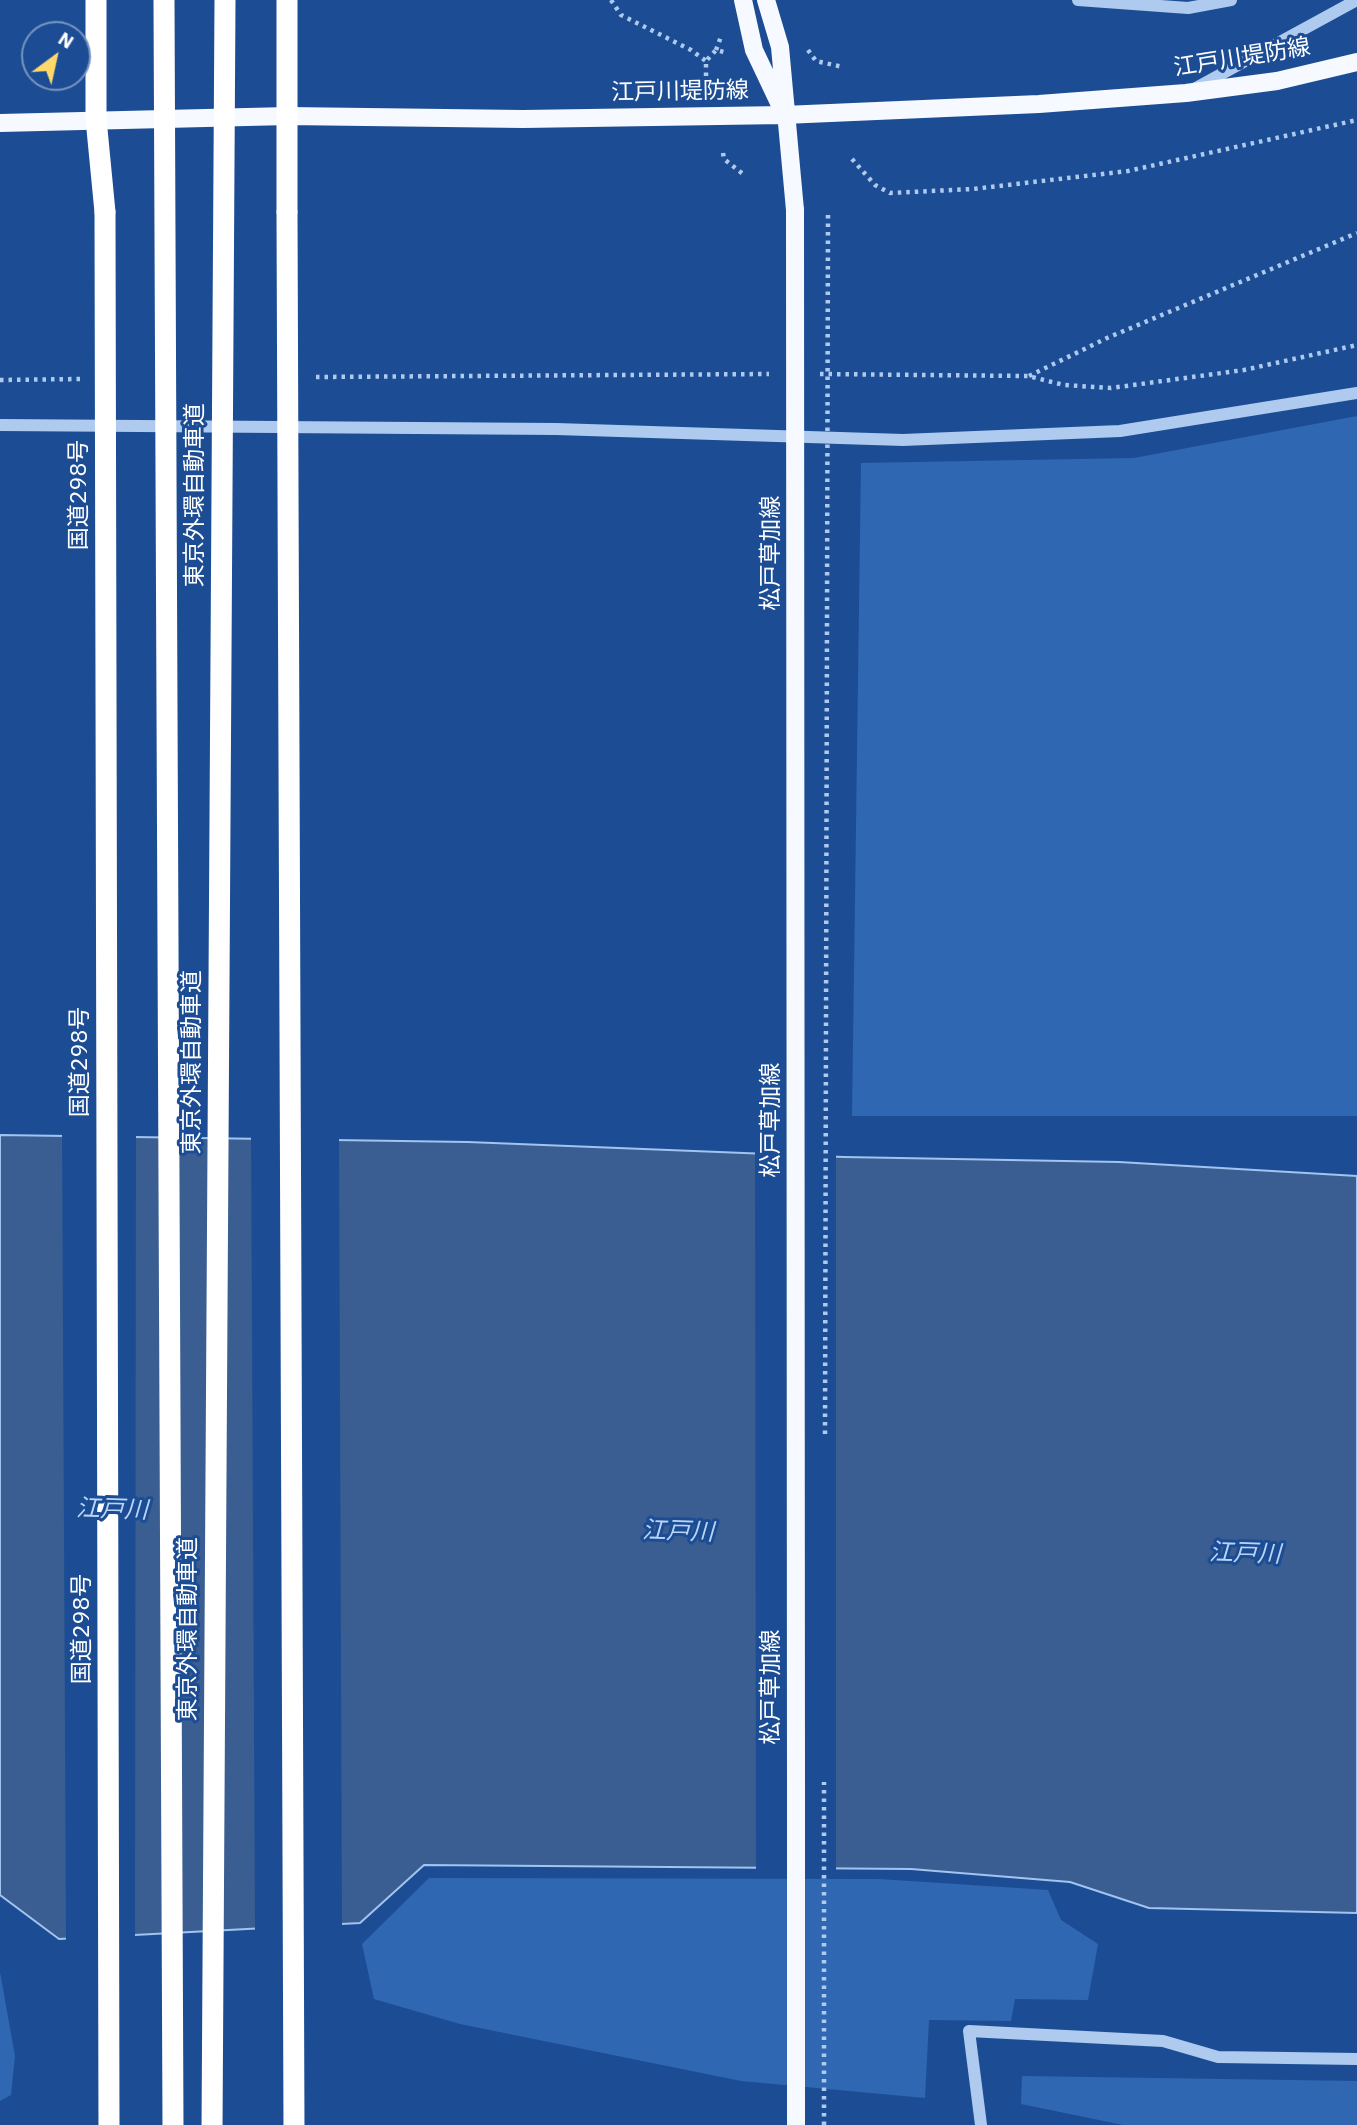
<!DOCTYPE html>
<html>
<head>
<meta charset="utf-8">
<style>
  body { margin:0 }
  #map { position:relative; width:1357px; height:2125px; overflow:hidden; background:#1c4d94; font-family:"IBM Plex Sans",sans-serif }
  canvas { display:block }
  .north { position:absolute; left:21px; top:21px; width:70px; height:70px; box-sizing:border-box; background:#1c4d94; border:2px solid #7794bf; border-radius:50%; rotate:33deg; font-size:19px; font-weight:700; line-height:28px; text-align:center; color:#fff }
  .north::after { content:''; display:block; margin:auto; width:24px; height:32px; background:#ffd86c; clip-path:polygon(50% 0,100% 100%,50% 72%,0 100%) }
</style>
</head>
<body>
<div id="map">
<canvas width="1357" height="2125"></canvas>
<div class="north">N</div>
</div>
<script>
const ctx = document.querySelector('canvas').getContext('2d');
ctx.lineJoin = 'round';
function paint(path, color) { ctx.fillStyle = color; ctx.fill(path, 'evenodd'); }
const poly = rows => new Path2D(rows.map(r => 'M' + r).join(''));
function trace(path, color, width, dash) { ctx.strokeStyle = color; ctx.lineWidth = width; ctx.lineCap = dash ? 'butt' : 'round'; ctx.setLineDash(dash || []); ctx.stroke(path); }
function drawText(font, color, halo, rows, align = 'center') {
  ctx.font = font + ' "IBM Plex Sans","Noto Sans JP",sans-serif'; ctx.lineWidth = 6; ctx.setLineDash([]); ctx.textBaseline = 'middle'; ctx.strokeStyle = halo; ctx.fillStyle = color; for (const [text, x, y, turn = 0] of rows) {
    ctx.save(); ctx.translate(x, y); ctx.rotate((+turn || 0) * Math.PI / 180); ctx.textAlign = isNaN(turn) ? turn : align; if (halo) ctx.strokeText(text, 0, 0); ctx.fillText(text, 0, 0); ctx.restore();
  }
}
const green = poly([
  [1357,416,1357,1116,852,1116,861,463,1134,458],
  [429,1878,879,1879,1048,1890,1061,1920,1098,1944,1088,2000,1015,1999,1011,2021,929,2020,925,2098,741,2081,460,2024,374,1999,362,1944],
  [0,1972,15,2056,11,2095,0,2101],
  [1022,2076,1357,2081,1357,2125,1123,2125,1021,2104]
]);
const water = poly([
  [0,1135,468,1142,844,1157,1119,1162,1357,1176,1357,1913,1149,1908,1070,1882,911,1869,424,1865,360,1923,59,1939,0,1895,0,1135]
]);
const pier = poly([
  [62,1132,136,1132,135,1938,66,1942],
  [251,1134,339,1136,342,1928,255,1932],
  [755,1150,836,1153,836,1871,756,1870]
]);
const path = poly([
  [611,0,621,15,691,50,706,61],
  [716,50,722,34],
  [808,50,816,61,843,67],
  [706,76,706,61,716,50,728,53],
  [723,153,724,159,743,174],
  [852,159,875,185,890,193,973,189,1128,171,1357,120],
  [820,374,1028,376,1064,385,1111,388,1244,370,1357,345],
  [1029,376,1107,338,1357,233],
  [316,377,769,374],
  [0,380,80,379]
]);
const minor = poly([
  [1078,0,1188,8,1231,0],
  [1194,89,1357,0],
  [0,425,556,429,903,440,1120,431,1357,393],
  [981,2125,969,2031,1163,2041,1218,2057,1357,2059]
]);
const major = poly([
  [743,0,754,50,780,105],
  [766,0,780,47,795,210],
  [0,123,288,116,523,119,784,115,1039,104,1186,93,1277,81,1357,62],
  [796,1781,796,2125]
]);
const highway = poly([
  [96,0,96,119,105,212],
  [287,0,287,212]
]);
const pathBridge = poly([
  [825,1434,828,210],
  [824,2125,824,1782]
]);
const majorBridge = poly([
  [795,210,796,1781]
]);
const highwayBridge = poly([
  [164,0,173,2125],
  [105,212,109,2125],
  [287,212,294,2125],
  [212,2125,225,0]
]);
const streetNames = [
  ["江戸川堤防線",1242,58,-9],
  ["江戸川堤防線",680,92,-1],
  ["国道298号",79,495,-90],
  ["東京外環自動車道",195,495,-90],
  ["松戸草加線",771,553,-90],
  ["国道298号",80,1062,-90],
  ["東京外環自動車道",192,1062,-90],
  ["松戸草加線",771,1120,-90],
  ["国道298号",82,1629,-90],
  ["東京外環自動車道",188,1629,-90],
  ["松戸草加線",771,1687,-90]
];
const waterNames = [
  ["江戸川",112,1510,2],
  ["江戸川",678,1532,2],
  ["江戸川",1245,1554,2]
];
paint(green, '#3067b2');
paint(water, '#3b5e92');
trace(water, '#a1c4f1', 2);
paint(pier, '#1c4d94');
trace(path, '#aecaef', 4.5, [3.5, 5]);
trace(minor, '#aecaef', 12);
trace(major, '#f6f9ff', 18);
trace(highway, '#fff', 21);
trace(pathBridge, '#aecaef', 4.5, [3.5, 5]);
trace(majorBridge, '#f6f9ff', 18);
trace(highwayBridge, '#fff', 21);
drawText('23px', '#fff', '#1c4d94', streetNames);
drawText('italic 24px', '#bad4f6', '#1c4d94', waterNames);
</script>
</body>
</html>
